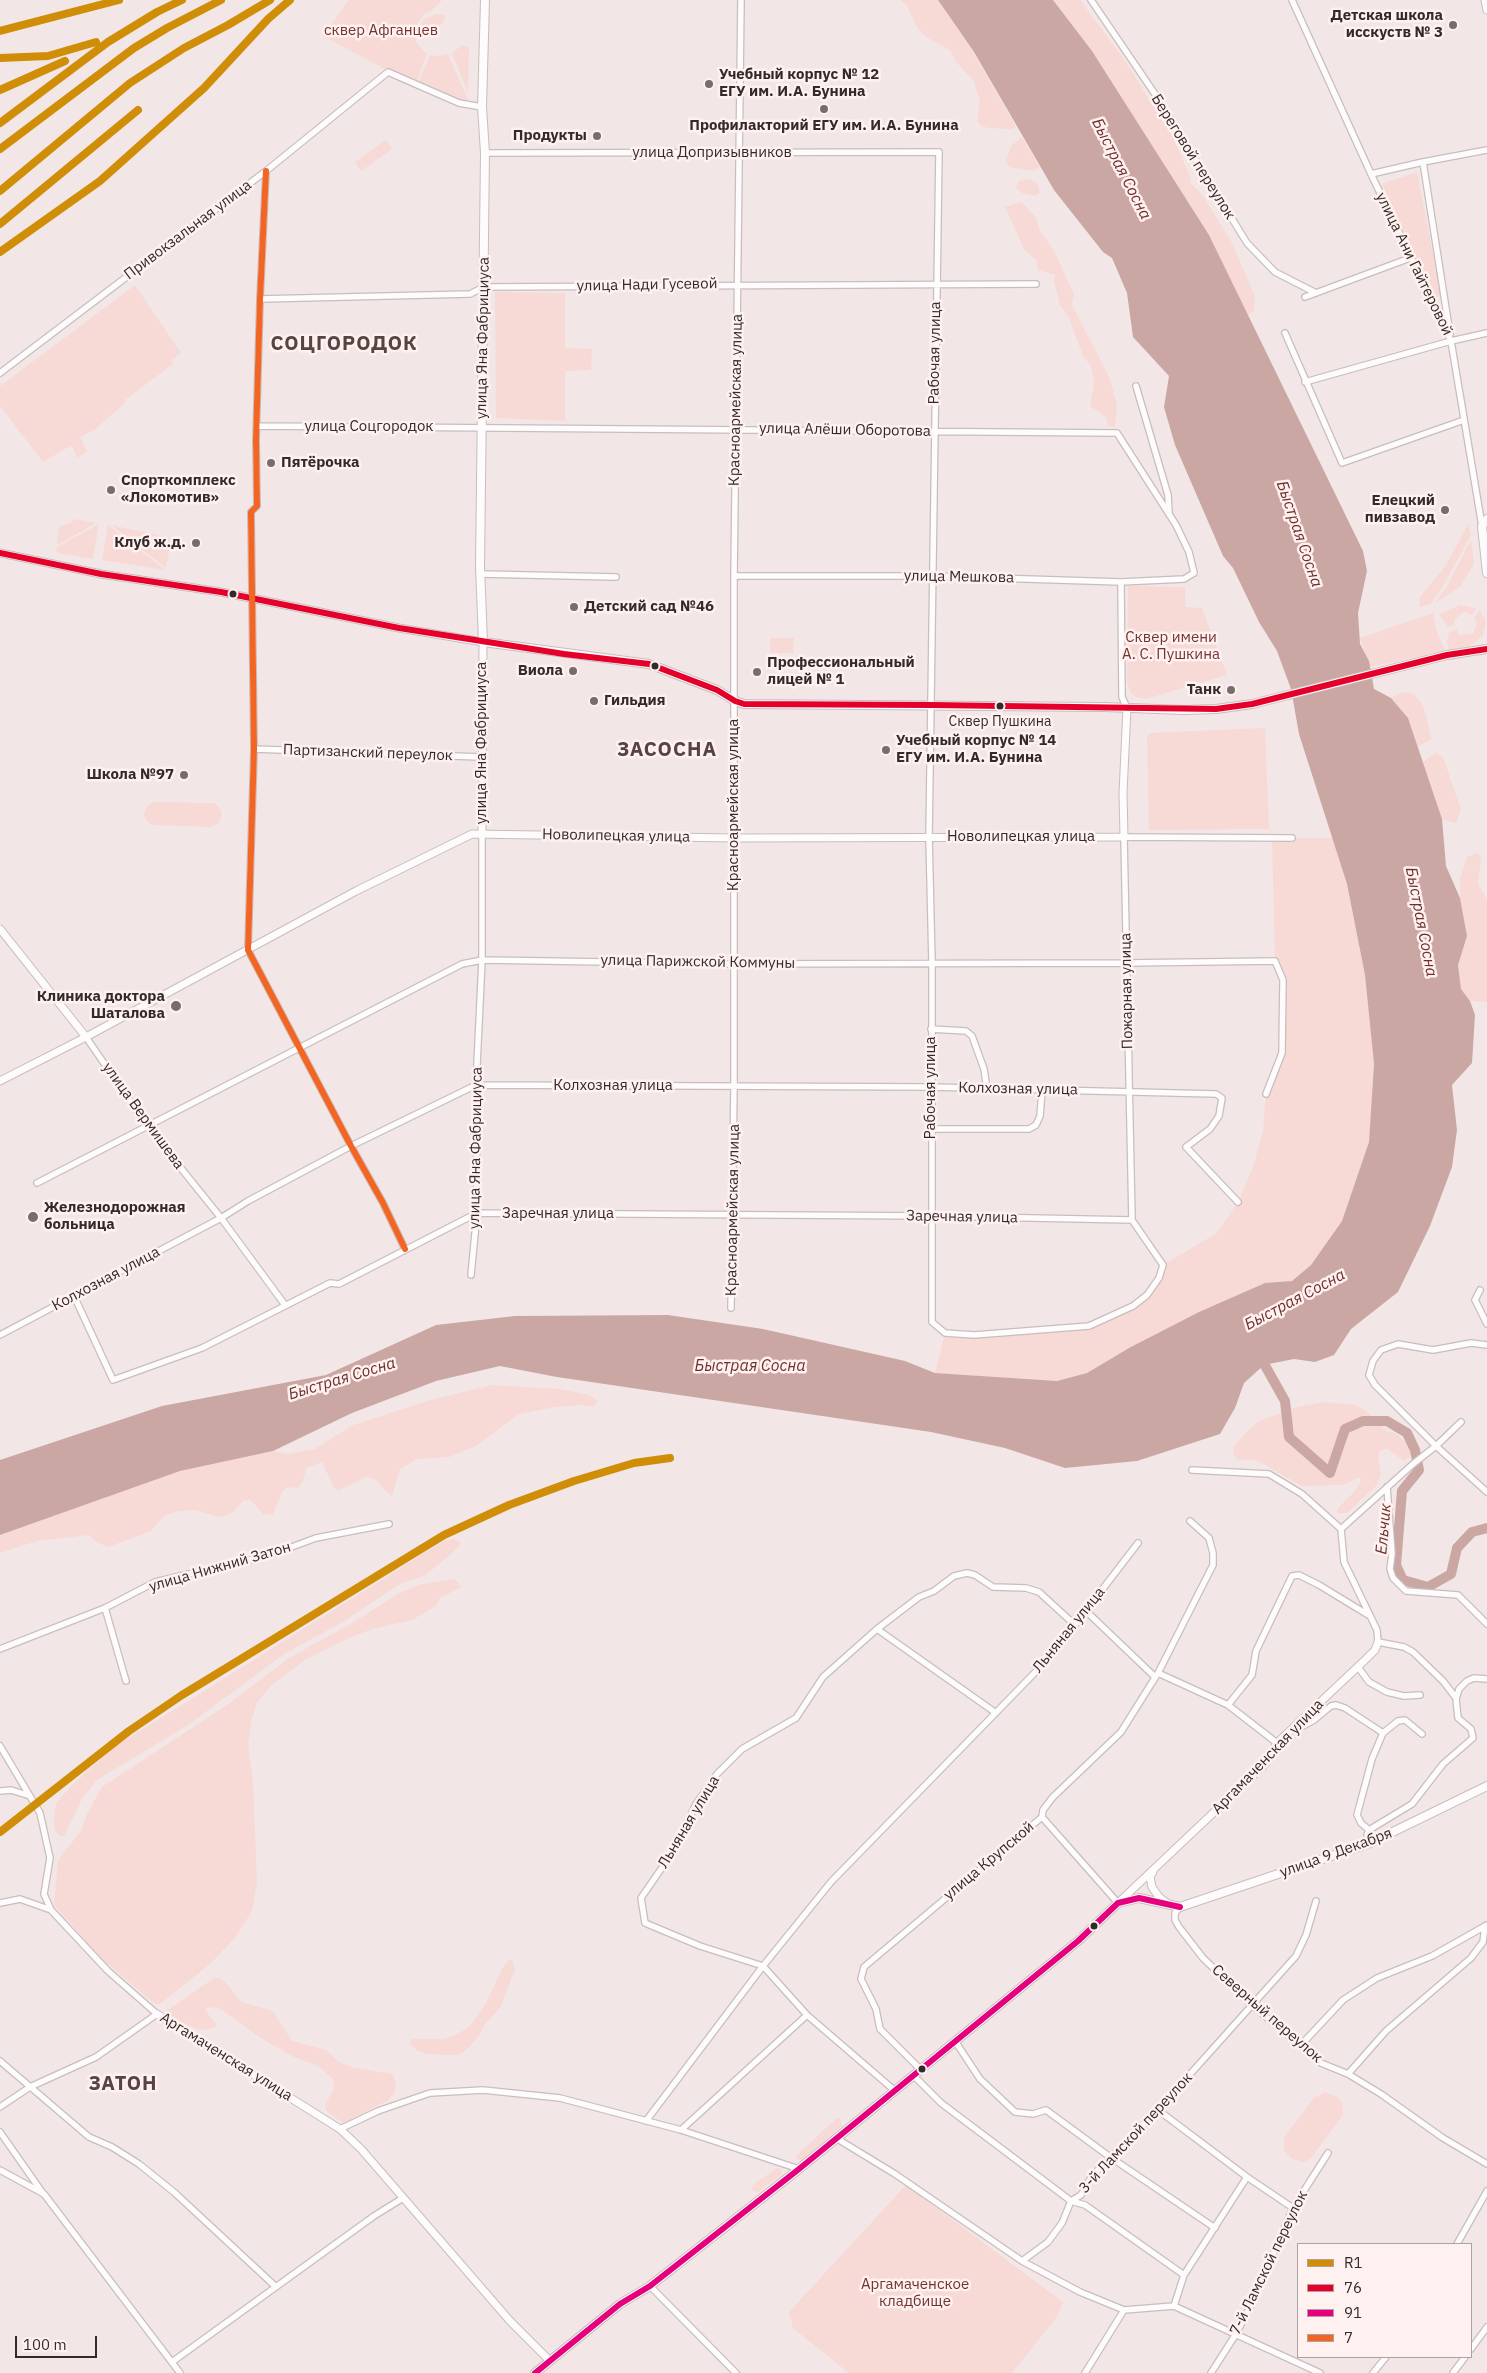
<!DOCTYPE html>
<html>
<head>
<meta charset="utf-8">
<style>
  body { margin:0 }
  #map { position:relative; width:1487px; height:2373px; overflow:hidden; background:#f2e7e6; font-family:"IBM Plex Sans",sans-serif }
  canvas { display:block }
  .legend { position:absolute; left:1297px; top:2243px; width:175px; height:115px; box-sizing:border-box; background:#fff1f0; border:1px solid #ada2a1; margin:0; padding:6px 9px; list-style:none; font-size:15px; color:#332b2a }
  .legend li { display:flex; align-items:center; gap:10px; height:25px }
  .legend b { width:25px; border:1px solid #ada2a1 }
  .scale { position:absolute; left:15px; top:2336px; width:82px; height:22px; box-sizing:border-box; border:2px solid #332b2a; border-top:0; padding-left:6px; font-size:15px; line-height:18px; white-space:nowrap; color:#332b2a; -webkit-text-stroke:4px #fff1f0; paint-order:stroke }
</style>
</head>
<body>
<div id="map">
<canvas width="1487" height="2373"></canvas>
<ul class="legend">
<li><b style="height:6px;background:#d08d08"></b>R1</li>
<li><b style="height:6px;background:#e4002b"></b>76</li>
<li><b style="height:6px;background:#e5007d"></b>91</li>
<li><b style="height:6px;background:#f26522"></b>7</li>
</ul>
<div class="scale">100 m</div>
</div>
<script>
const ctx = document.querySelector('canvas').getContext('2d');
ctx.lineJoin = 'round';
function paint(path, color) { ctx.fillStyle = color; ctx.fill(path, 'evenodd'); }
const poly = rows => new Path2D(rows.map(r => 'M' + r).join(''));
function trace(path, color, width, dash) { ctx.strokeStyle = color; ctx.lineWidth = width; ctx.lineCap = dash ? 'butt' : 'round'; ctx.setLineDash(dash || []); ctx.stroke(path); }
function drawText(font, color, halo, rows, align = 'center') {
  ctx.font = font + ' "IBM Plex Sans",sans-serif'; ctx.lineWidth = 5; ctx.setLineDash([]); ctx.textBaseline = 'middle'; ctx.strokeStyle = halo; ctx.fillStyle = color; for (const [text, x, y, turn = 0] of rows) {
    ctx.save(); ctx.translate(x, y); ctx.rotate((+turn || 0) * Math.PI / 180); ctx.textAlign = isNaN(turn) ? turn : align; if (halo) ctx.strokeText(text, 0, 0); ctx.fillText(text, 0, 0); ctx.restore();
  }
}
const green = poly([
  [349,0,442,0,431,11,423,15,415,28,416,42,427,54,417,80,383,68,323,36],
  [900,0,938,0,973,52,1016,127,1011,129,989,128,981,126,977,121,980,101,973,80,957,63,950,50,928,38,918,29,907,6],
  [1053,0,1080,0,1126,62,1173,138,1190,176,1191,184,1202,194,1232,243,1255,296,1254,311,1248,315,1209,235,1092,51],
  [437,14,446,16,441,25,432,24,431,31,418,30,424,19],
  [462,45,469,48,468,94,452,53],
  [448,54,468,100,463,101,419,81,430,55,436,56],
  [1022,137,1040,168,1033,171,1009,167,1006,160,1011,146],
  [386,140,392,149,361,171,355,162],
  [1417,172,1441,296,1434,298,1382,184],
  [1030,179,1038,184,1040,193,1035,196,1022,193,1016,187,1019,181],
  [1022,202,1037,219,1039,229,1054,251,1074,294,1072,305,1110,379,1117,405,1115,427,1108,426,1106,417,1090,406,1094,383,1091,366,1083,356,1069,318,1060,305,1054,280,1055,275,1038,270,1037,260,1025,251,1005,207],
  [135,285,181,353,171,360,173,364,125,400,127,401,113,414,94,430,80,437,87,451,77,458,72,445,43,462,0,406,0,386],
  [495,292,565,293,565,348,592,349,591,370,565,371,565,421,496,418],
  [73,519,96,523,57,545,59,526,71,523],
  [99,524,93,559,58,553,56,551,57,547],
  [108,525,165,570,102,560],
  [111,525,170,538,171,541,166,568],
  [1468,525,1471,535,1443,586,1431,604,1419,607,1420,597,1444,568],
  [1471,540,1474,564,1461,586,1435,603,1446,588],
  [1128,586,1185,587,1185,607,1202,608,1227,675,1145,699,1136,697,1131,693,1127,682],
  [1460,605,1477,608,1471,615,1465,611,1454,620,1455,625,1448,627,1439,614],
  [1480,610,1486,621,1483,635,1472,645,1449,650,1447,642,1449,632,1457,630,1459,635,1473,634,1477,622,1474,618],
  [1433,613,1437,632,1445,651,1370,667,1360,638],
  [770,638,794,638,793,653,770,653],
  [1402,692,1414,694,1422,704,1426,715,1431,739,1418,747,1408,718,1391,698],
  [1265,728,1269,829,1149,830,1147,737,1150,733],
  [1435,753,1443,757,1461,810,1456,823,1442,819,1423,762],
  [154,802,214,803,220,808,222,816,219,823,211,827,153,825,147,822,144,814,147,806],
  [1272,838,1333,838,1347,884,1365,975,1374,1064,1369,1142,1342,1221,1311,1265,1292,1281,1265,1283,1199,1312,1130,1348,1087,1373,1057,1381,935,1373,945,1333,1089,1326,1133,1306,1147,1295,1163,1265,1217,1233,1238,1202,1253,1167,1263,1131,1266,1094,1282,1053,1283,980,1275,961],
  [1478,853,1481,858,1478,884,1487,900,1487,1002,1470,1001,1461,989,1458,965,1467,936,1460,898,1460,879,1467,857],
  [492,1385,559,1389,590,1395,598,1401,593,1407,581,1405,555,1407,519,1414,476,1446,449,1457,417,1459,400,1469,392,1496,384,1490,377,1480,366,1477,338,1491,333,1486,322,1462,306,1468,304,1479,298,1488,287,1487,282,1492,273,1514,264,1515,250,1499,243,1501,231,1514,219,1517,195,1510,179,1511,165,1515,151,1531,108,1547,98,1543,89,1535,37,1541,0,1553,0,1535,180,1471,273,1451,288,1454,315,1449,353,1425,431,1400],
  [1325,1402,1356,1405,1369,1413,1386,1431,1395,1433,1408,1444,1411,1456,1404,1461,1388,1449,1384,1449,1378,1453,1381,1475,1376,1486,1347,1513,1337,1513,1337,1509,1354,1492,1361,1481,1359,1477,1344,1485,1302,1486,1256,1460,1237,1460,1233,1452,1234,1446,1247,1431,1259,1421,1297,1407],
  [454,1539,460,1542,459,1547,432,1570,423,1576,402,1583,341,1623,284,1654,188,1725,97,1780,83,1797,64,1836,60,1836,55,1831,54,1820,56,1804,72,1785,116,1746,444,1541],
  [455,1579,462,1587,441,1597,436,1606,412,1620,372,1629,349,1638,306,1659,273,1684,257,1702,251,1723,248,1744,253,1781,257,1883,252,1911,234,1939,210,1964,160,2004,155,2004,103,1960,54,1905,58,1860,81,1831,87,1814,102,1787,230,1703,289,1658,349,1625,398,1594,418,1585],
  [509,1959,513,1961,515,1969,500,2008,485,2024,479,2036,469,2047,461,2054,451,2055,427,2054,416,2050,410,2043,411,2039,444,2039,458,2034,470,2026,486,2003,502,1969],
  [214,1978,220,1978,228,1985,241,2002,273,2011,292,2041,326,2050,339,2062,351,2067,393,2074,396,2083,394,2093,387,2101,343,2123,327,2112,325,2104,334,2089,333,2079,318,2066,292,2056,261,2038,219,2008,206,2007,206,2011,217,2025,213,2028,200,2030,167,2016,165,2012],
  [1325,2092,1338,2097,1342,2103,1343,2115,1311,2158,1304,2162,1292,2159,1284,2150,1284,2137,1314,2098],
  [837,2118,840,2118,842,2126,801,2161,796,2159,797,2155],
  [777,2168,780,2169,782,2174,758,2192,753,2191,752,2189,754,2184],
  [906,2185,1063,2302,1057,2317,1012,2373,849,2373,793,2328,789,2312]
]);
const water = poly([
  [938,0,1053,0,1092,51,1209,235,1363,551,1367,571,1358,613,1360,644,1369,661,1374,689,1391,698,1408,718,1442,819,1446,866,1460,898,1467,936,1458,965,1461,989,1470,1001,1475,1015,1472,1063,1452,1085,1457,1130,1452,1167,1430,1226,1398,1292,1351,1329,1334,1355,1315,1362,1294,1359,1264,1365,1244,1383,1235,1408,1220,1434,1137,1461,1065,1468,1005,1448,931,1432,557,1377,500,1366,436,1381,352,1413,273,1451,180,1471,0,1535,0,1460,162,1406,326,1375,436,1325,515,1316,668,1315,763,1329,905,1361,935,1373,1057,1381,1087,1373,1129,1348,1199,1312,1265,1283,1292,1281,1311,1265,1342,1221,1369,1142,1374,1064,1365,975,1347,884,1299,734,1291,689,1277,651,1259,622,1233,568,1223,556,1175,445,1164,407,1169,376,1133,337,1127,293,1112,258,1103,252,1054,190,974,52]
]);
const river = poly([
  [1258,1353,1285,1401,1289,1437,1330,1473,1345,1429,1363,1421,1387,1421,1407,1433,1415,1450,1419,1470,1402,1491,1396,1565,1403,1580,1428,1587,1451,1574,1457,1548,1472,1532,1487,1528]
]);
const minor = poly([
  [1091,0,1157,97,1247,243,1275,272,1316,293],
  [1292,0,1371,174,1451,341,1482,526],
  [485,153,939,152,929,837,932,963,932,1322,945,1333,974,1335,1089,1326,1133,1306,1147,1295,1159,1278,1163,1265,1132,1220,1124,837,1292,838],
  [1423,162,1450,334],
  [266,171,260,299,256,440,257,506,251,512,254,749,248,950,351,1146,383,1203,405,1249],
  [1371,174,1423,162,1487,150],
  [1305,297,1410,258],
  [260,299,470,294,484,287,1036,284],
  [1285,333,1342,463,1464,420],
  [0,373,266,171,388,72,459,103,482,107],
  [1305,382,1451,341,1487,333],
  [1136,386,1168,495,1169,513],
  [257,426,1117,433,1176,525,1189,552,1194,573,1184,579,1121,582,931,576,734,576],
  [481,574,616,577],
  [1121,582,1122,697,1127,708],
  [254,749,481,757],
  [931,1029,966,1031,972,1036,984,1069,987,1089],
  [86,1037,147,1126,221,1218,285,1305],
  [931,1129,1029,1129,1036,1125,1040,1116,1042,1091],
  [37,1183,462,964,482,960,732,964,1126,963,1275,961,1283,980,1282,1053,1266,1094],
  [471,1275,477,1213,476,1085,482,960,482,834],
  [1480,1290,1475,1300,1487,1324],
  [74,1296,113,1380,202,1348,330,1283,339,1284,477,1213,931,1216,1132,1220],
  [731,1308,734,1086,734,576,741,0],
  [0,1335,221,1218,248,1201,351,1146,476,1085,931,1087,1216,1094,1222,1098,1219,1116,1210,1129,1186,1147,1238,1202],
  [1487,1345,1471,1343,1433,1350,1398,1344,1381,1350,1373,1361,1369,1375,1375,1385,1436,1446,1487,1492],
  [1192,1470,1269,1474,1302,1494,1341,1529],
  [1387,1487,1392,1554,1390,1569,1393,1578,1406,1591,1458,1595,1487,1624],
  [105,1608,126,1681],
  [1086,1611,1155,1677],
  [877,1629,919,1597,934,1591,954,1576,967,1573,975,1575,993,1587,1026,1588,1039,1592,1075,1625],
  [0,1649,105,1608,155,1582,270,1555,316,1538,389,1524],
  [1358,1667,1369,1682,1387,1692,1404,1696,1420,1695],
  [1158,1673,1228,1705,1277,1743],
  [1456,1698,1443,1681,1413,1652,1404,1647,1378,1642,1377,1630,1344,1562,1341,1529,1413,1464,1436,1446,1461,1422],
  [1228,1705,1252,1675,1256,1651,1292,1576,1299,1575,1319,1585,1370,1616],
  [1291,1730,1303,1726,1314,1720,1331,1706,1336,1705,1345,1708,1383,1733],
  [0,1746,40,1813,50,1858,44,1894,51,1910,108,1971,157,2014,96,2057,30,2087,0,2107],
  [0,1791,11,1790,27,1795],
  [1042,1817,1118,1903],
  [1369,1830,1361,1823,1357,1815,1372,1759,1383,1733,1398,1721,1405,1720,1422,1734],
  [1370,1843,1367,1835,1369,1830,1412,1804,1443,1764,1473,1738,1471,1729,1458,1718,1456,1699,1459,1689,1467,1681,1474,1678,1487,1679],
  [0,1903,20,1899,51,1910],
  [1180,1907,1175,1913,1175,1920,1179,1927,1203,1958,1253,2006,1321,2063,1348,2074,1381,2094,1443,2138,1487,2164],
  [955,2041,980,2079,1015,2112,1033,2114,1046,2110,1110,2157,1215,2228],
  [1301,2045,1343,2000,1377,1978,1432,1956,1487,1925],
  [0,2061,89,2137,112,2147,139,2164,175,2193,275,2286],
  [920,2069,880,2029,876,2009,861,1979,864,1967,1042,1817,1043,1810,1053,1797,1121,1732,1158,1673,1213,1565,1213,1553,1209,1538,1190,1521],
  [1348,2074,1386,2031,1471,1958,1483,1942,1485,1926],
  [913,2075,941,2103,1071,2201,1085,2205,1184,2275],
  [894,2090,807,2015,763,1966,700,1946,645,1923,641,1898,675,1849,696,1804,717,1774,742,1749,796,1718,823,1677,877,1629,996,1713],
  [1158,2110,1247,2177,1293,2208],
  [646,2121,763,1966,831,1882,1052,1655,1138,1543],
  [340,2129,378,2111,430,2093,483,2090,560,2098,681,2130,799,2169],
  [681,2130,807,2015],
  [0,2132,42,2192],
  [836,2138,895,2174,1022,2261,1080,2292,1124,2310,1174,2306,1320,2373],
  [0,2170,44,2194,180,2373],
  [1457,2244,1487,2191],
  [1022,2261,1048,2242,1062,2223,1071,2201,1081,2195,1092,2176,1158,2110,1296,1956,1306,1935,1316,1901],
  [650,2286,736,2373],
  [1174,2306,1184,2275,1247,2177],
  [1471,2349,1487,2327],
  [172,2362,374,2216,403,2198],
  [1085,2373,1124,2310],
  [1211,2373,1236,2334,1251,2305,1293,2208,1328,2153],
  [1373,2373,1386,2357],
  [1453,2373,1465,2357]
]);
const tertiary = poly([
  [1485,0,1487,10],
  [0,553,101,574,221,592,399,628,483,642,482,834],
  [0,929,86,1037],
  [0,1081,86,1037,356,891,472,834,734,838,1124,837,1123,793,1127,708],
  [1153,1872,1150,1877,1152,1887,1159,1897,1167,1903],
  [1118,1903,1266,1763,1277,1743,1366,1659,1375,1650,1378,1642],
  [157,2014,340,2129,361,2149,510,2321,550,2361]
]);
const secondary = poly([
  [485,0,482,107,485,153,480,566,483,642,649,664,717,690,735,701,744,704,1104,707,1184,710,1216,709,1252,704,1447,655,1487,649],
  [1487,519,1482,526,1487,573],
  [535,2373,620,2304,650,2286,799,2169,1078,1941,1118,1903,1139,1898,1180,1907,1370,1843,1487,1786]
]);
const bus1 = poly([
  [0,553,101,574,221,592,399,628,564,654,649,664,717,690,735,701,744,704,932,705,1216,709,1252,704,1447,655,1487,649]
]);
const bus2 = poly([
  [535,2373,620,2304,650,2286,799,2169,1078,1941,1118,1903,1139,1898,1180,1907]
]);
const bus3 = poly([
  [266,171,260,299,256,440,257,506,251,512,254,749,248,950,351,1146,383,1203,405,1249]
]);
const rail1 = poly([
  [0,31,119,0],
  [0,58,48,56,96,42],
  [0,90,65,61],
  [0,123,108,42,157,12,182,0],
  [0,149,134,48,167,28,221,0],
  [0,191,130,83,184,48,228,25,270,0],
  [0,224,138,110],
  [0,252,100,181,204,88,268,19,290,0],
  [0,1832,129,1731,182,1695,444,1535,509,1505,574,1481,634,1463,670,1458]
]);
const markers = [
  [1453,25,5,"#766d6c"],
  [709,84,5,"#766d6c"],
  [824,109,5,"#766d6c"],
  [597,136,5,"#766d6c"],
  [271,463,5,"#766d6c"],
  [111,490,5,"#766d6c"],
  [1445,510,5,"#766d6c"],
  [196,543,5,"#766d6c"],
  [233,594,4.5,"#332b2a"],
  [574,607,5,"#766d6c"],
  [655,666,4.5,"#332b2a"],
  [573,671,5,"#766d6c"],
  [757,672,5,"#766d6c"],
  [1231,690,5,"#766d6c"],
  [594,701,5,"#766d6c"],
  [1000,706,4.5,"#332b2a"],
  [886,750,5,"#766d6c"],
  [184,775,5,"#766d6c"],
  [176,1006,6,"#766d6c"],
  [33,1217,6,"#766d6c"],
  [1094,1926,4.5,"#332b2a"],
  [922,2069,4.5,"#332b2a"]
];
const busNames = [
  ["Сквер Пушкина",1000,722]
];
const poiNames = [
  ["Детская школа",1443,16],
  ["исскуств № 3",1443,33],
  ["Учебный корпус № 12",719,75,"left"],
  ["ЕГУ им. И.А. Бунина",719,92,"left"],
  ["Профилакторий ЕГУ им. И.А. Бунина",824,126,"center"],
  ["Продукты",587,136],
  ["Пятёрочка",281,463,"left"],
  ["Спорткомплекс",121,481,"left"],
  ["«Локомотив»",121,498,"left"],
  ["Елецкий",1435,501],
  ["пивзавод",1435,518],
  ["Клуб ж.д.",186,543],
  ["Детский сад №46",584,607,"left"],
  ["Профессиональный",767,663,"left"],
  ["лицей № 1",767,680,"left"],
  ["Виола",563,671],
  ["Танк",1221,690],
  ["Гильдия",604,701,"left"],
  ["Учебный корпус № 14",896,741,"left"],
  ["ЕГУ им. И.А. Бунина",896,758,"left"],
  ["Школа №97",174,775],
  ["Клиника доктора",165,997],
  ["Шаталова",165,1014],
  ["Железнодорожная",44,1208,"left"],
  ["больница",44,1225,"left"]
];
const parkNames = [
  ["сквер Афганцев",381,31],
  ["Сквер имени",1171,638],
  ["А. С. Пушкина",1171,655],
  ["Аргамаченское",915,2285],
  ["кладбище",915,2302]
];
const streetNames = [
  ["улица Допризывников",712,153],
  ["Береговой переулок",1193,157,58],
  ["Привокзальная улица",188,230,-37],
  ["улица Ани Гайтеровой",1414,264,64],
  ["улица Нади Гусевой",647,285,-1],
  ["улица Яна Фабрициуса",483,338,-89],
  ["Рабочая улица",935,353,-89],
  ["Красноармейская улица",736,400,-89],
  ["улица Соцгородок",369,427],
  ["улица Алёши Оборотова",845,430,1],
  ["улица Мешкова",959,577,1],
  ["улица Яна Фабрициуса",482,743,-90],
  ["Партизанский переулок",368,753,2],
  ["Красноармейская улица",734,805,-90],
  ["Новолипецкая улица",616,836,1],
  ["Новолипецкая улица",1021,837],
  ["улица Парижской Коммуны",698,962,1],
  ["Пожарная улица",1127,991,-91],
  ["Колхозная улица",613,1086],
  ["Рабочая улица",931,1088,-90],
  ["Колхозная улица",1018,1089,1],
  ["улица Вермишева",143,1116,54],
  ["улица Яна Фабрициуса",476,1148,-89],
  ["Красноармейская улица",733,1210,-89],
  ["Заречная улица",558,1214],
  ["Заречная улица",962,1217,1],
  ["Колхозная улица",106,1279,-28],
  ["улица Нижний Затон",220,1567,-16],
  ["Льняная улица",1069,1630,-51],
  ["Аргамаченская улица",1268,1757,-46],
  ["Льняная улица",689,1822,-59],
  ["улица 9 Декабря",1336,1853,-20],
  ["улица Крупской",989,1861,-40],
  ["Северный переулок",1267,2014,41],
  ["Аргамаченская улица",226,2057,32],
  ["3-й Ламской переулок",1136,2133,-47],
  ["7-й Ламской переулок",1269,2263,-64]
];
const waterNames = [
  ["Быстрая Сосна",1121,169,63],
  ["Быстрая Сосна",1299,534,71],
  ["Быстрая Сосна",1421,922,79],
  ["Быстрая Сосна",1295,1300,-28],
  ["Быстрая Сосна",750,1366],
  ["Быстрая Сосна",342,1379,-17],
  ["Ельчик",1384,1529,-85]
];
const districtNames = [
  ["СОЦГОРОДОК",344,344],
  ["ЗАСОСНА",667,750],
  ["ЗАТОН",123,2084]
];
paint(green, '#f7d9d6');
paint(water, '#cba7a4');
trace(river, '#cba7a4', 10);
trace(minor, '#c7bebd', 8);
trace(tertiary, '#c7bebd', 9);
trace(secondary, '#c7bebd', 10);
trace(minor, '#fdfbfb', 5.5);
trace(tertiary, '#fdfbfb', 7);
trace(secondary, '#fdfbfb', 8);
trace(bus1, '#e4002b', 6);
trace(bus2, '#e5007d', 6);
trace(bus3, '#f26522', 6);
trace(rail1, '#d08d08', 8);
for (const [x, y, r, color] of markers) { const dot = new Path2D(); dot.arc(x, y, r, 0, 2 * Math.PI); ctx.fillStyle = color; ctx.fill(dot); trace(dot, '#fff1f0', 2); }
drawText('14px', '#332b2a', '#fff1f0', busNames);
drawText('bold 15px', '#332b2a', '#fff1f0', poiNames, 'right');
drawText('15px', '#723431', '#fff1f0', parkNames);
drawText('15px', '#332b2a', '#fff1f0', streetNames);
drawText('italic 16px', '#6c2f2c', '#fff1f0', waterNames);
ctx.letterSpacing = '1px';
drawText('bold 20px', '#564443', '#fff1f0', districtNames);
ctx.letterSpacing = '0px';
</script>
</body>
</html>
